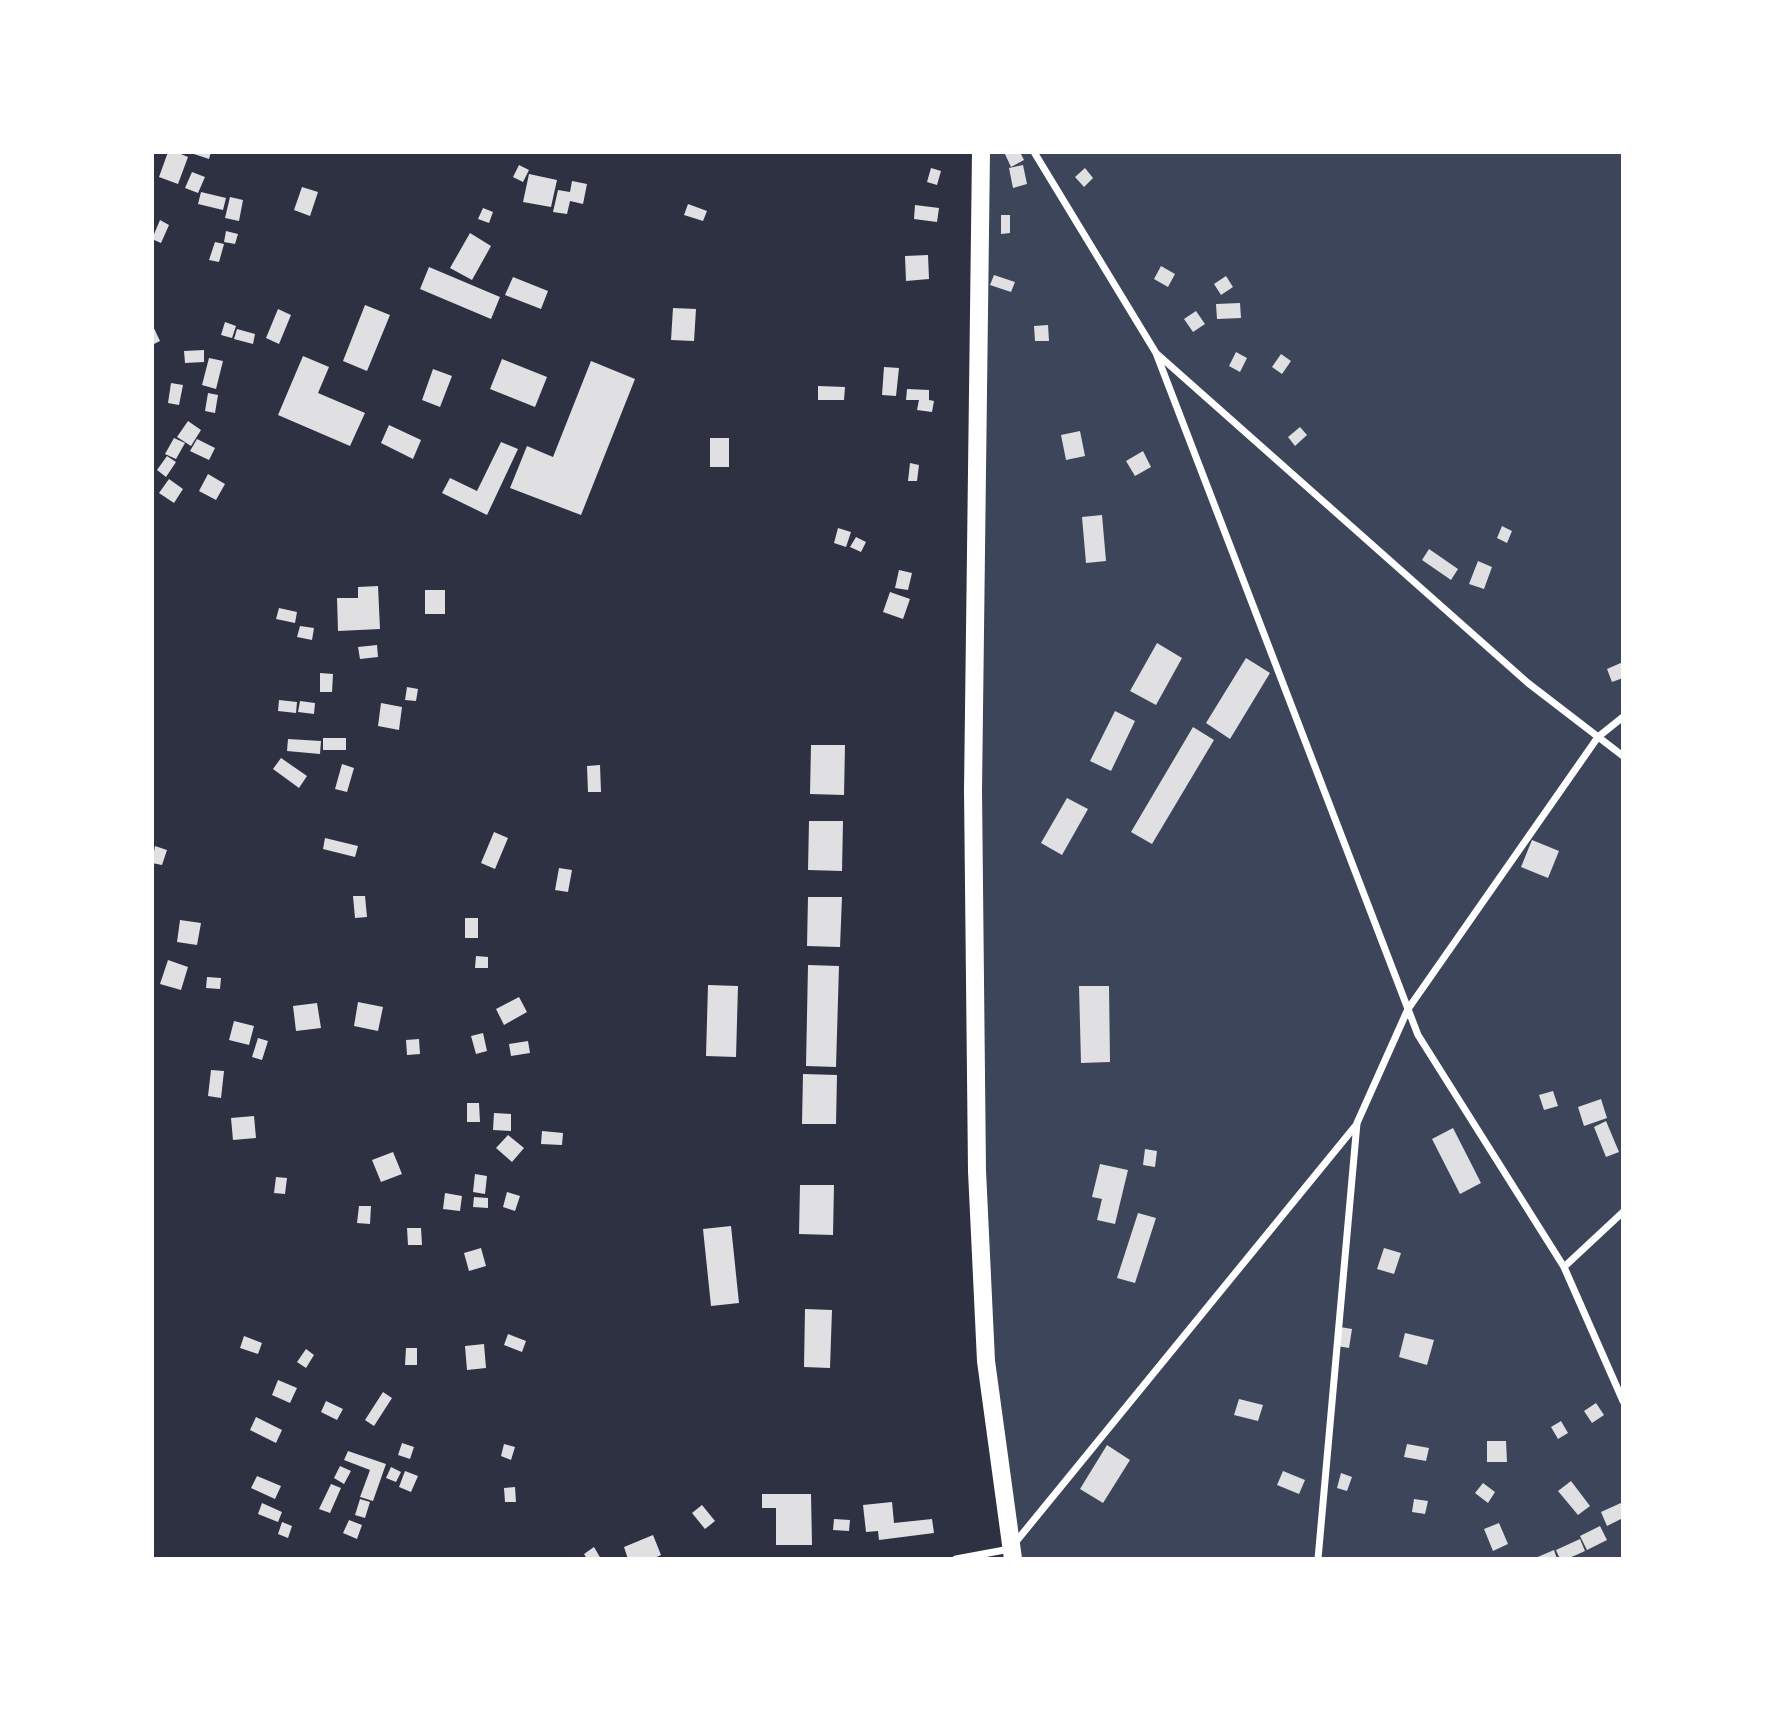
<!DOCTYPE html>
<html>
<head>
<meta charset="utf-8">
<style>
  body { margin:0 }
  #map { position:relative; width:1775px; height:1711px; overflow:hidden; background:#2d3142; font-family:Mulish,sans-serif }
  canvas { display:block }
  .frame { position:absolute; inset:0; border:154px solid #fff; pointer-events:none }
</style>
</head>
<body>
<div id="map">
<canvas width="1775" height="1711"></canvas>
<div class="frame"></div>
</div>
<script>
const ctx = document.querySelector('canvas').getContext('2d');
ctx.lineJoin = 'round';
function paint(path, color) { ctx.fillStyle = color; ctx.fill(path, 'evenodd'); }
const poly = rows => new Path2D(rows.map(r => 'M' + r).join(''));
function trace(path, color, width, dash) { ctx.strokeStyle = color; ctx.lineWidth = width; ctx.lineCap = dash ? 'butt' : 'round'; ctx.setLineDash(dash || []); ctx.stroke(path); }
const green = poly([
  [981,152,1623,152,1623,1559,1013,1559,977,1171]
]);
const building = poly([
  [168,152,176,152,188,157,178,184,159,177],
  [188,152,211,152,209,159],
  [1004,152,1020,152,1024,160,1011,167],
  [519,165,529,170,523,182,513,177],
  [1023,165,1027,184,1013,188,1009,168],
  [931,168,941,171,937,185,927,182],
  [1085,168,1093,178,1084,187,1075,177],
  [192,172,205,177,198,193,185,188],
  [529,174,557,180,551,207,523,202],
  [572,181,587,184,583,204,570,201,567,214,553,212,558,190,570,192],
  [302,187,318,192,310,216,294,210],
  [201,192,226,198,223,210,198,204],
  [230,197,243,200,239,221,225,218],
  [688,204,707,211,703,221,684,215],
  [915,205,939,208,937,222,914,219],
  [483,208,493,212,489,223,478,219],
  [1001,215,1010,215,1010,233,1001,234],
  [160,220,169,225,161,243,152,239],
  [226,231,238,234,235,244,224,242],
  [470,233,491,246,472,280,450,268],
  [215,242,224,244,219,262,209,260],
  [928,255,929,279,906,281,905,256],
  [1161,266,1175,274,1168,287,1154,279],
  [429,267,500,297,491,319,420,289],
  [994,275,1015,282,1011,292,990,285],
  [1226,276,1233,287,1221,295,1214,284],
  [513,277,548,291,541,309,505,295],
  [1240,303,1241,318,1217,319,1216,304],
  [365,305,390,315,367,371,343,361],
  [673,308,696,309,694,341,671,340],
  [278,309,291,315,279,344,266,338],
  [1196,311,1205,324,1193,332,1184,319],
  [225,322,236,326,232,338,221,335],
  [152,324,160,341,152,345],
  [1048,325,1049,341,1035,341,1034,326],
  [237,329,255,334,253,344,234,339],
  [204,350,204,362,185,363,184,351],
  [1236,352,1247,358,1240,372,1229,366],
  [1281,354,1291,361,1282,374,1272,367],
  [303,356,329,367,318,393,365,413,350,446,278,415],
  [209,358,223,361,216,389,202,385],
  [502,359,547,377,535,407,490,389],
  [591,361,635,379,581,515,510,488,527,446,553,457],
  [884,367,899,368,896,396,882,395],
  [433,369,452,376,440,407,422,400],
  [171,383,183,385,179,405,168,403],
  [818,386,845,387,844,400,818,400],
  [907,389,929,390,929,400,934,401,932,412,917,410,919,400,906,400],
  [208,393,218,395,215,413,205,411],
  [188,421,201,430,191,446,177,437],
  [389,425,421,440,413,459,381,443],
  [1300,427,1307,435,1295,446,1288,437],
  [1080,431,1085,456,1066,460,1061,435],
  [174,438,185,443,176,459,165,454],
  [710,438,729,438,729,467,710,467],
  [197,439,215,448,209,460,190,451],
  [501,442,518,449,487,515,442,493,450,478,477,491],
  [1143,451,1151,467,1135,476,1126,461],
  [167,456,176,462,166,477,157,470],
  [910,463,919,465,917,481,908,481],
  [208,474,225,484,216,500,199,491],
  [169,479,183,489,174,503,159,493],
  [1102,515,1106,561,1086,563,1082,517],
  [1502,526,1512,531,1507,543,1497,538],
  [838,528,851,532,846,547,834,543],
  [856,537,866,542,861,552,850,547],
  [1429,549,1458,569,1451,580,1422,560],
  [1478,561,1492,567,1484,589,1469,584],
  [899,570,912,573,908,590,895,588],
  [378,586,380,629,338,631,337,598,358,598,358,587],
  [425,590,445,590,445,614,425,614],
  [890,592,910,599,903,619,883,612],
  [279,608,297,612,295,623,276,619],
  [300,626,314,628,312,640,297,637],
  [1157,643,1182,658,1156,705,1130,691],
  [377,645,378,657,360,659,358,647],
  [1246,658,1270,673,1230,739,1206,723],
  [1623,662,1623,678,1612,682,1607,669],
  [320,673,333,674,332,692,320,692],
  [407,687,418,689,416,701,405,700],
  [279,700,297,702,296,713,278,711],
  [300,701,315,703,314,714,298,712],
  [381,703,402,707,399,730,378,726],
  [1115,711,1135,721,1111,771,1090,761],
  [1193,727,1214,740,1152,844,1131,832],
  [323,738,346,738,346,750,323,750],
  [288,739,321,741,320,754,287,751],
  [811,745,845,745,844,795,810,794],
  [281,758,307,776,299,788,273,769],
  [342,764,354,768,347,792,335,789],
  [600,765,601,792,588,792,587,766],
  [1067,798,1088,809,1062,855,1041,843],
  [809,821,843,821,842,871,808,870],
  [494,832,508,838,495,869,481,863],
  [325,838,358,846,355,857,323,849],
  [1532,840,1559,851,1548,878,1521,867],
  [155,846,167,850,162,865,152,863],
  [559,868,572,870,568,892,555,890],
  [353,896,365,896,367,917,355,918],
  [808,897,842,897,840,947,807,946],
  [465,918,478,918,478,938,465,938],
  [180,920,201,923,197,945,177,942],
  [476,956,488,957,488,968,475,968],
  [168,960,188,967,181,990,160,984],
  [808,965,839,966,836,1067,806,1066],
  [207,977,221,978,220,989,206,988],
  [708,985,738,986,736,1057,706,1056],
  [1079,986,1109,986,1110,1062,1081,1063],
  [519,997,527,1012,504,1025,496,1009],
  [358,1002,383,1007,378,1031,354,1026],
  [317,1003,321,1028,296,1031,293,1006],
  [234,1021,254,1026,249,1045,229,1040],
  [483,1033,487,1051,476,1054,471,1036],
  [258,1038,268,1041,262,1060,252,1057],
  [419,1039,420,1054,407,1055,406,1040],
  [528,1041,530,1053,511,1056,509,1044],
  [211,1070,224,1071,221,1098,208,1096],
  [803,1074,837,1075,836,1124,802,1124],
  [1553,1091,1558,1106,1544,1110,1539,1095],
  [1601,1099,1607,1118,1584,1126,1578,1107],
  [467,1103,479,1103,480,1122,467,1122],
  [494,1113,511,1114,511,1131,493,1130],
  [254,1116,256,1138,233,1140,231,1118],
  [1606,1121,1619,1152,1606,1157,1594,1127],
  [1453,1128,1481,1183,1460,1194,1432,1139],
  [542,1131,563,1133,562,1145,541,1144],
  [508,1135,524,1148,512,1162,496,1148],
  [1145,1149,1157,1151,1155,1167,1143,1165],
  [393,1152,402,1174,381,1182,372,1160],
  [1100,1164,1128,1170,1115,1224,1097,1220,1102,1199,1092,1197],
  [475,1174,487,1176,485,1194,473,1192],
  [276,1177,287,1178,285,1194,274,1193],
  [800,1185,834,1185,833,1235,799,1234],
  [507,1192,520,1196,515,1211,503,1207],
  [445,1193,462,1196,460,1211,443,1209],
  [474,1197,488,1198,488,1208,473,1207],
  [359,1206,371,1206,370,1224,357,1223],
  [1138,1213,1156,1218,1135,1283,1117,1278],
  [731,1226,739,1303,711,1306,703,1229],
  [407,1228,421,1228,422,1245,408,1245],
  [481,1248,486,1266,469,1271,464,1253],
  [1384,1248,1401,1253,1394,1274,1377,1269],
  [805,1309,832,1310,830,1368,804,1367],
  [1340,1327,1352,1329,1349,1348,1337,1346],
  [1405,1333,1434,1340,1427,1365,1399,1357],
  [508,1334,526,1341,522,1352,504,1345],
  [244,1336,262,1343,258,1354,240,1348],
  [484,1344,486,1368,467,1370,465,1346],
  [406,1348,417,1348,417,1365,405,1365],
  [306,1349,314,1355,306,1368,297,1362],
  [278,1380,297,1388,290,1403,272,1395],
  [383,1392,392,1398,374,1426,365,1420],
  [1239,1399,1263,1405,1258,1421,1234,1415],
  [326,1401,343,1409,337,1420,321,1412],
  [1596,1403,1604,1415,1592,1423,1584,1411],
  [256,1417,282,1430,276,1443,250,1430],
  [1561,1421,1568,1433,1558,1439,1551,1427],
  [1487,1441,1506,1441,1507,1462,1487,1462],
  [402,1443,414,1447,410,1459,398,1455],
  [504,1444,515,1447,511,1460,501,1456],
  [1407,1444,1429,1448,1426,1461,1404,1457],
  [1107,1445,1130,1460,1103,1503,1080,1489],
  [348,1451,386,1464,373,1501,360,1497,370,1470,344,1460],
  [340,1466,351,1471,344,1484,334,1478],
  [391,1467,401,1472,396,1482,386,1478],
  [405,1471,418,1476,411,1492,399,1487],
  [1283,1471,1305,1480,1299,1494,1277,1485],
  [1341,1473,1352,1477,1347,1491,1337,1488],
  [257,1476,281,1486,275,1499,251,1488],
  [1571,1481,1590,1506,1578,1515,1558,1491],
  [1483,1483,1495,1492,1488,1503,1475,1493],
  [331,1484,341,1488,330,1513,319,1509],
  [515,1487,516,1502,505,1502,504,1488],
  [762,1494,811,1494,812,1545,776,1545,776,1508,762,1508],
  [360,1499,370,1502,365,1518,355,1515],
  [1414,1499,1428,1501,1425,1514,1412,1512],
  [892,1502,894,1523,932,1519,934,1533,879,1540,878,1531,866,1532,863,1505],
  [1623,1502,1623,1518,1607,1526,1601,1512],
  [262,1503,282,1512,278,1522,258,1514],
  [702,1505,715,1521,705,1529,692,1513],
  [834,1519,850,1520,849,1531,833,1530],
  [349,1520,362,1525,357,1539,343,1533],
  [282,1522,292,1526,288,1538,278,1534],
  [1499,1523,1508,1544,1493,1551,1484,1529],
  [1600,1526,1607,1540,1587,1550,1580,1536],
  [653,1535,661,1555,652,1559,628,1559,624,1547],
  [1580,1539,1585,1551,1567,1559,1560,1559,1556,1550],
  [594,1547,601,1559,587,1559,584,1554],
  [1554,1550,1557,1559,1533,1559]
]);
const minor = poly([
  [1034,152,1156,353,1528,683,1623,756],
  [1156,353,1418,1035,1564,1267,1623,1401],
  [1564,1267,1623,1212],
  [956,1559,1010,1549,1357,1124],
  [1318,1559,1357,1123,1408,1009,1598,737,1623,717]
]);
const primary = poly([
  [981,152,973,790,977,1171,986,1361,1013,1559]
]);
paint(green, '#3c4559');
paint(building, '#e0e0e3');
trace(minor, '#fff', 7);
trace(primary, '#fff', 18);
</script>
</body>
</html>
